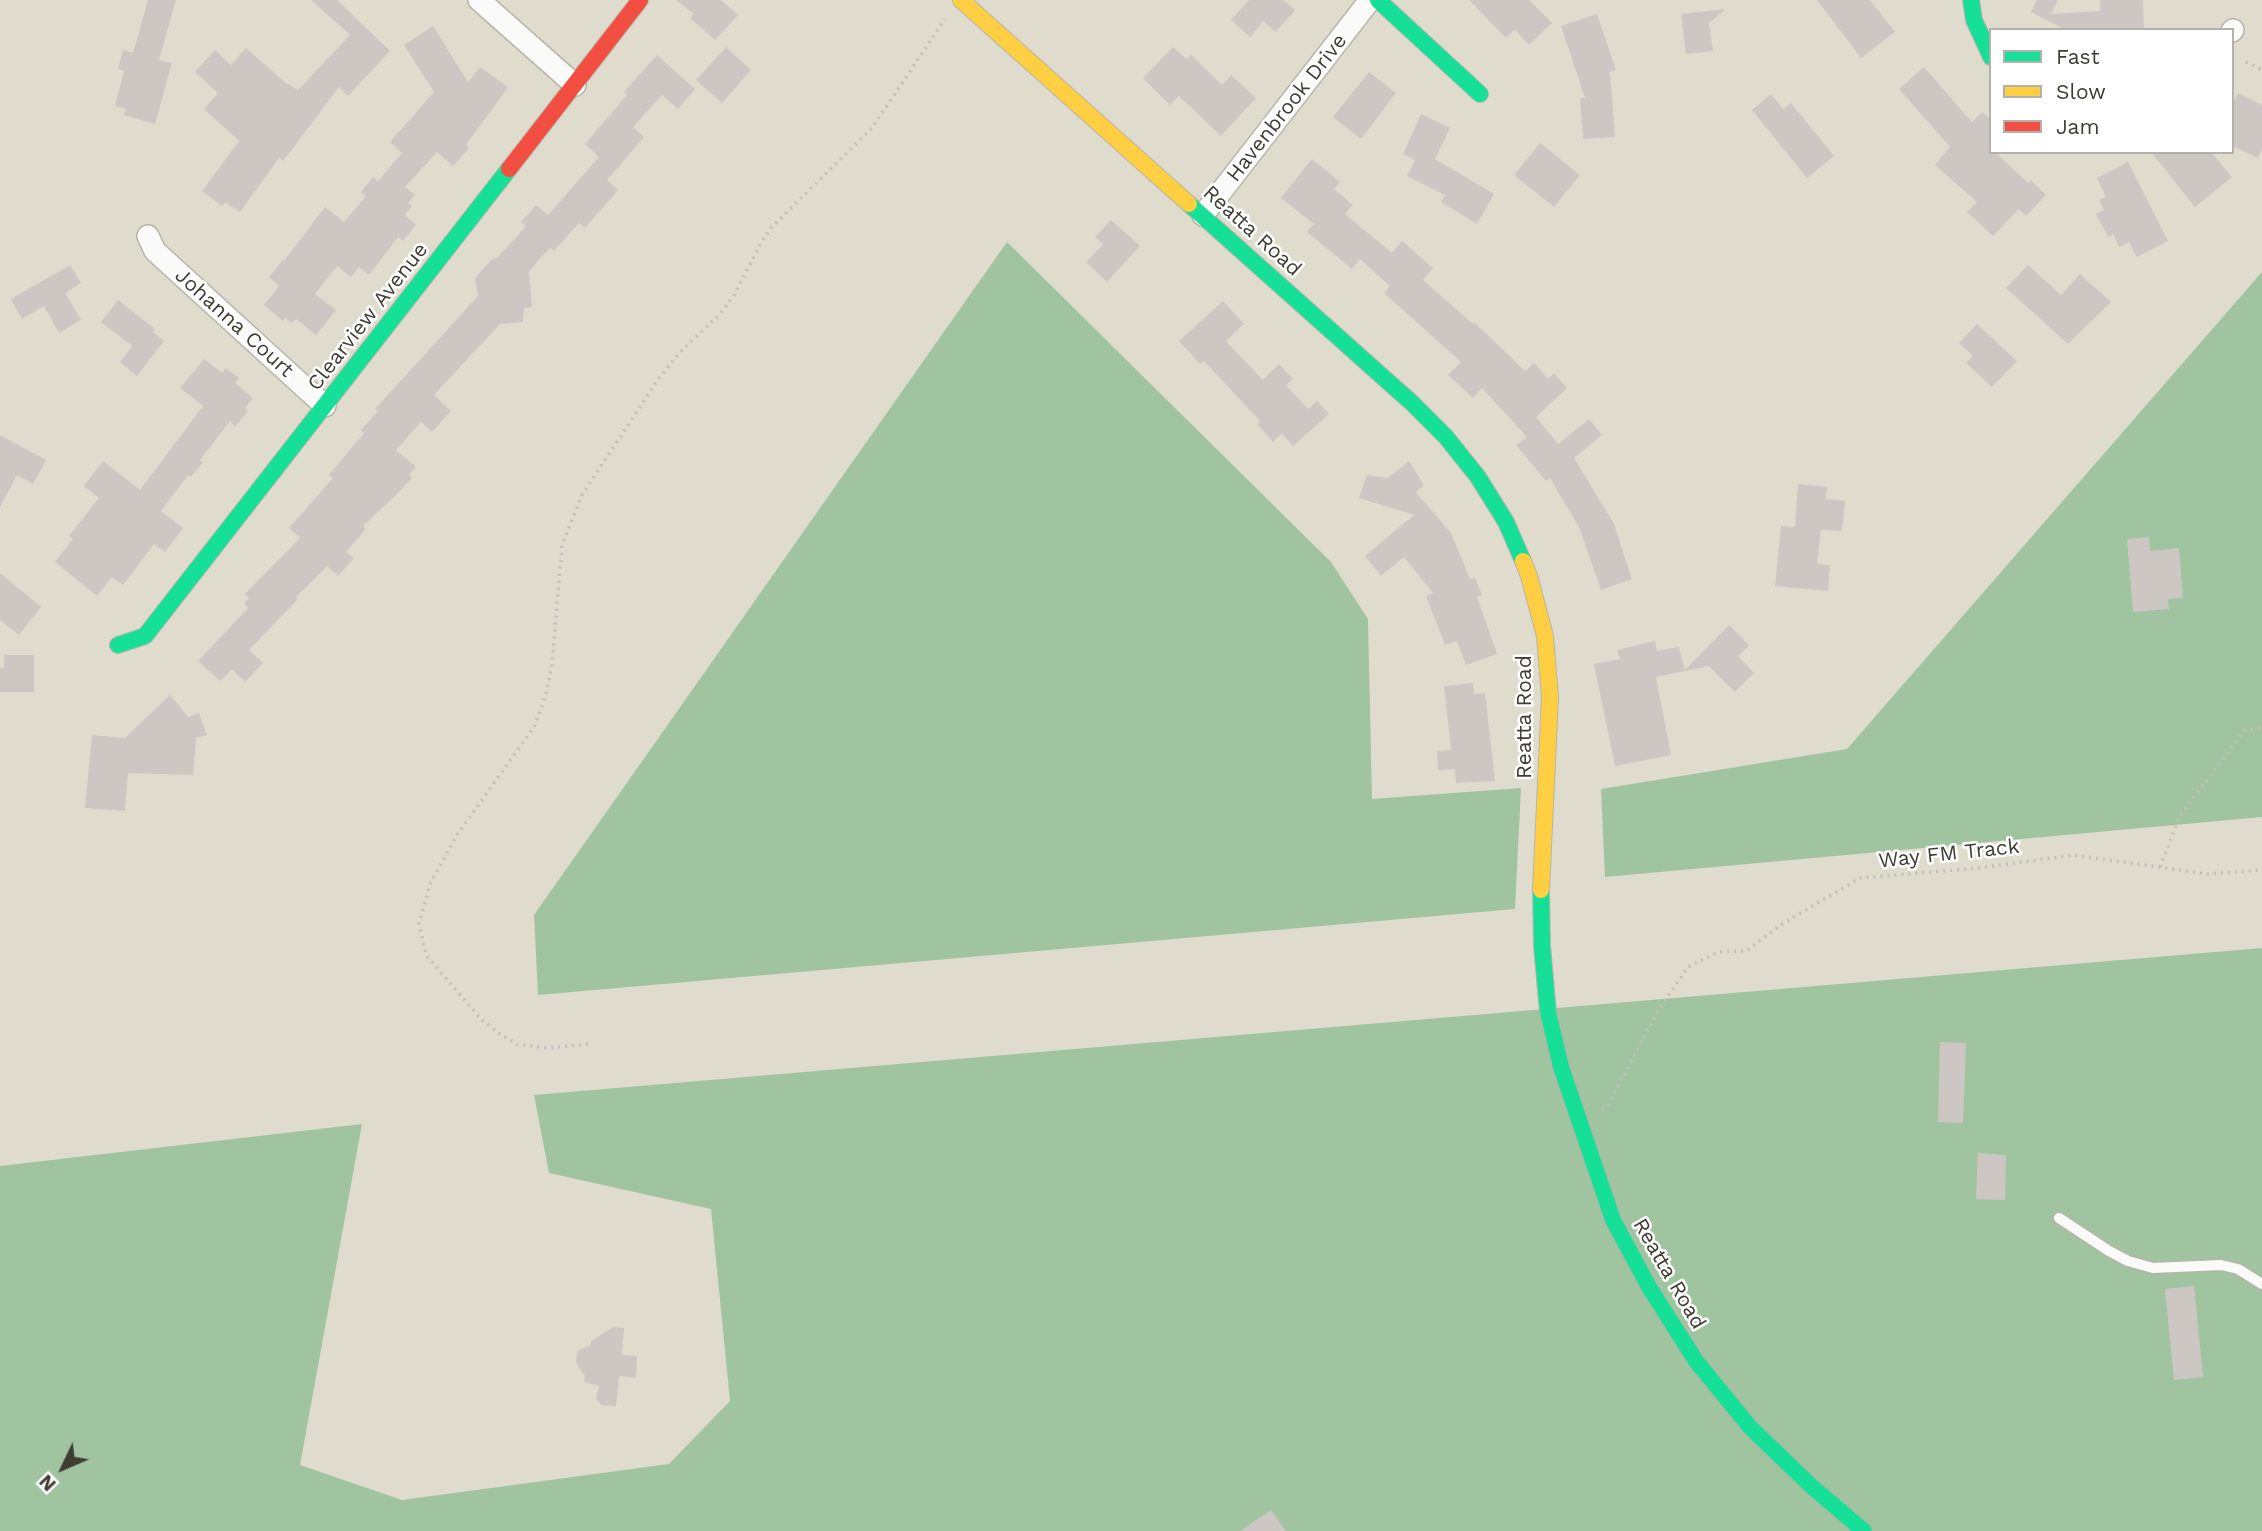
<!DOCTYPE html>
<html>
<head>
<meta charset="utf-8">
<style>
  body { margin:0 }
  #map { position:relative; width:2262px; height:1531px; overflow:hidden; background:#dfdcce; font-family:"Work Sans",sans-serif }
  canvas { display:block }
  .legend { position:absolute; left:1989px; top:28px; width:245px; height:126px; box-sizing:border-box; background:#fff; border:2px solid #b2b1ad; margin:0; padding:9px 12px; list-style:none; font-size:21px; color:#3f3c32 }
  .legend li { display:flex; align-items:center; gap:14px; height:35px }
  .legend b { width:35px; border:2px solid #b2b1ad }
  .north { position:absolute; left:28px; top:1433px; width:70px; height:70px; -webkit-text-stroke:5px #fff; paint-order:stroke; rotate:226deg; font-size:19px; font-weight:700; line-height:28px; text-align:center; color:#3f3c32 }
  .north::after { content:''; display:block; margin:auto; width:24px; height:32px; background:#3f3c32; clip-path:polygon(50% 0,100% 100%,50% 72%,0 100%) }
</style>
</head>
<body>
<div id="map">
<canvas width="2262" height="1531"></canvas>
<ul class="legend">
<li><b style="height:9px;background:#16e098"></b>Fast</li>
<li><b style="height:9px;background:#ffcf43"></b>Slow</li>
<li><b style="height:9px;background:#f24e42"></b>Jam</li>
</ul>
<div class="north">N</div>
</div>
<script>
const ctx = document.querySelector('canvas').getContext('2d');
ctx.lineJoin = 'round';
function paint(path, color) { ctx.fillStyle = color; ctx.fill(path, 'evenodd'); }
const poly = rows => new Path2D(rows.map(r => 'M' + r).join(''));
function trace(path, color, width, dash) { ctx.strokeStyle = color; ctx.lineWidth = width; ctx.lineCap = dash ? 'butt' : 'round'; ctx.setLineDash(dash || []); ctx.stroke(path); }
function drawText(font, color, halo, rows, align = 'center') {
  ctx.font = font + ' "Work Sans",sans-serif'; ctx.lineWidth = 5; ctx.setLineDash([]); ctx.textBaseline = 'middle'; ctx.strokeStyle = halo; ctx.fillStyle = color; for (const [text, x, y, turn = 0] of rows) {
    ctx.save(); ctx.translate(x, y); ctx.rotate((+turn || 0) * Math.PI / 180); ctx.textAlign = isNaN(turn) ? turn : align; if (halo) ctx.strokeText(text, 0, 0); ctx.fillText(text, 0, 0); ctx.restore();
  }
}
const forest = poly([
  [1007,242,1331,562,1368,619,1372,799,1521,788,1515,909,538,995,534,915],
  [2262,272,2262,817,1605,877,1601,789,1847,749],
  [2262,948,2262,1531,0,1531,0,1166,362,1124,300,1465,402,1500,669,1464,730,1401,711,1209,549,1173,534,1095]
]);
const building = poly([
  [148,0,176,0,159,60,172,63,155,124,124,115,126,109,115,106,124,71,118,69,123,50,133,53],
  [311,0,337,0,390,51,348,96,339,87,283,161,279,158,240,212,225,202,222,206,202,191,239,141,204,109,218,93,195,72,215,50,231,65,246,48,286,83,298,90,350,35],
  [676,0,721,0,738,15,715,40,690,18,694,14],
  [1249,0,1283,0,1295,10,1276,32,1263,21,1250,37,1231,20],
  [1469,0,1529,0,1552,23,1529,45,1515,30,1506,38],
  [1817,0,1870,0,1895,32,1861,58],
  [2037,0,2058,0,2051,14,2100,11,2100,0,2143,0,2144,30,2066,30,2031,12],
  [1726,9,1709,23,1713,51,1686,54,1681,14],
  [1597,14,1616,70,1610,72,1615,137,1583,139,1580,98,1585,98,1561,26],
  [433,26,468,82,480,67,508,87,466,145,469,148,453,166,437,152,405,187,415,195,408,203,412,206,405,215,416,225,403,241,398,237,369,275,359,267,351,277,337,266,315,294,336,310,316,335,296,319,292,323,285,318,283,321,264,305,279,286,269,277,283,260,284,261,325,207,344,222,366,196,361,192,373,177,378,181,402,153,390,142,434,92,404,45],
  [726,47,751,70,722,103,696,80],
  [1173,47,1187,59,1191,55,1222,85,1231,75,1256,98,1221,136,1179,96,1170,105,1143,78],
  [657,55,695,89,678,109,662,95,633,127,644,137,607,180,618,190,585,228,579,223,554,251,550,248,529,271,532,307,524,308,523,322,500,324,434,395,451,411,432,432,421,422,396,450,416,467,409,475,412,478,397,494,363,526,366,529,346,552,354,558,338,576,327,566,296,597,298,599,249,650,263,663,245,682,232,669,220,681,198,661,248,608,244,604,249,598,245,594,300,538,289,528,333,478,329,475,364,433,361,430,378,411,375,409,478,296,475,278,491,260,497,258,526,226,521,222,536,205,548,215,599,157,585,144,627,95,624,92],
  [1924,67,1972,122,1982,112,1991,119,1991,152,1995,152,2028,183,2031,180,2046,195,2026,216,2019,209,1993,236,1967,212,1977,202,1935,165,1950,147,1899,89],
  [1369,72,1396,93,1361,139,1333,117],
  [2238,93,2262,105,2262,149,2258,158,2232,146,2232,105],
  [1771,94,1783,109,1791,103,1834,156,1807,178,1752,110],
  [1421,114,1450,128,1435,159,1494,194,1477,224,1441,202,1445,195,1407,176,1415,160,1403,154],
  [1540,143,1580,175,1554,207,1514,175],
  [2151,152,2211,152,2232,177,2195,207],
  [1312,159,1340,182,1334,189,1353,205,1345,214,1392,253,1402,241,1433,268,1423,280,1473,324,1475,323,1525,371,1534,363,1548,379,1554,373,1567,388,1536,417,1558,444,1589,419,1602,435,1574,458,1614,524,1632,579,1601,590,1579,527,1550,478,1546,481,1516,445,1527,437,1482,388,1473,398,1448,375,1461,362,1384,293,1390,286,1360,259,1352,269,1307,232,1314,224,1281,198],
  [2128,162,2168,241,2137,257,2129,242,2119,247,2113,234,2108,237,2096,214,2104,210,2099,200,2106,197,2097,178],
  [1111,220,1140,246,1107,282,1086,262,1103,244,1095,237],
  [70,265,81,283,65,293,81,320,59,333,44,306,22,319,11,299],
  [2028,265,2061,295,2080,274,2111,302,2068,344,2006,288],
  [118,300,155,329,153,332,164,341,137,376,120,362,132,346,101,322],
  [1223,301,1244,324,1226,341,1263,380,1279,364,1293,379,1286,385,1308,409,1317,401,1329,414,1293,446,1282,433,1273,442,1257,424,1260,421,1204,361,1200,364,1179,341],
  [1977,324,2017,361,1992,387,1966,363,1973,356,1959,343],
  [204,359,222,373,226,368,239,378,235,383,253,398,245,408,248,411,235,427,230,421,200,460,203,462,191,477,188,475,161,511,183,528,165,552,154,544,123,585,112,577,97,596,55,562,73,539,69,536,99,498,84,486,103,461,140,490,203,406,180,388],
  [0,435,46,460,33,484,17,475,0,507],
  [1409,461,1424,485,1416,492,1451,533,1470,579,1475,578,1482,595,1477,597,1497,654,1466,665,1457,641,1445,645,1426,596,1433,593,1404,557,1381,576,1365,556,1414,515,1359,498,1367,475,1388,478],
  [1798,484,1827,487,1826,499,1845,501,1842,531,1821,530,1817,564,1830,565,1828,591,1775,586,1781,526,1795,527],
  [2149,537,2150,551,2179,548,2183,598,2168,599,2169,609,2133,612,2127,539],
  [0,573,41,607,19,635,0,620],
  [1729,625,1749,645,1738,656,1754,673,1735,692,1709,666,1656,677,1671,755,1615,766,1594,664,1620,659,1617,650,1655,641,1657,651,1679,647,1685,670],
  [4,655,34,655,34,692,0,692,0,668,4,668],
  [1473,683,1474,694,1485,693,1495,781,1456,783,1455,769,1438,770,1437,751,1451,750,1444,686],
  [170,695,188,717,199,713,207,735,196,738,193,775,128,773,125,811,85,808,92,735,125,738],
  [1940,1042,1966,1043,1963,1123,1938,1122],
  [1978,1153,2006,1155,2005,1200,1976,1199],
  [2194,1286,2203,1377,2174,1380,2165,1289],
  [613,1327,624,1328,622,1355,637,1356,636,1378,619,1376,616,1406,601,1405,596,1398,599,1386,584,1382,585,1376,576,1363,577,1351,591,1345,591,1341],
  [1271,1510,1286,1531,1240,1531]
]);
const path = poly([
  [2246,62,2262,70],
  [2160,867,2180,816,2244,731,2262,727],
  [588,1044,549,1048,517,1044,500,1034,481,1019,426,955,419,924,430,884,457,835,534,727,546,695,552,665,562,545,582,495,657,381,679,353,719,315,734,295,761,243,771,228,872,128,945,19],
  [1602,1109,1607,1107,1659,1009,1688,967,1718,952,1746,951,1782,924,1860,878,1978,868,2074,855,2207,874,2262,870]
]);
const lane = poly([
  [2059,1218,2109,1251,2128,1261,2153,1268,2221,1265,2238,1269,2262,1284]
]);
const street = poly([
  [479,0,575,85],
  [2232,31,2233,30],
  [1203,215,1370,0],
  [148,236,155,251,325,406]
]);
const fast = poly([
  [1378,0,1480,94],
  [1971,0,1974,20,1991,57],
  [1189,204,1412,403,1446,437,1478,477,1506,522,1523,561],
  [118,645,145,636,509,169],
  [1541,890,1542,946,1548,1012,1561,1067,1613,1220,1649,1287,1696,1361,1750,1427,1810,1485,1864,1531]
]);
const slow = poly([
  [961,0,1189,204],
  [1523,561,1529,576,1545,636,1550,697,1541,890]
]);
const jam = poly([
  [509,169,640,0]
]);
const streetNames = [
  ["Havenbrook Drive",1287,108,-52],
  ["Reatta Road",1252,231,42],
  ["Clearview Avenue",368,317,-52],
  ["Johanna Court",234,323,42],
  ["Reatta Road",1525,717,-90],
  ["Way FM Track",1949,854,-6],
  ["Reatta Road",1669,1274,60]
];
paint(forest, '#a0c4a0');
paint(building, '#cdc7c4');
trace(lane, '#b7b4a9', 13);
trace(street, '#b7b4a9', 24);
trace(fast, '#b7b4a9', 18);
trace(slow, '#b7b4a9', 18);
trace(jam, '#b7b4a9', 18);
trace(path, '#c1bfbb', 3.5, [2, 5]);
trace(lane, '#fafaf8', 10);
trace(street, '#fafaf8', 21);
trace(fast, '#16e098', 16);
trace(slow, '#ffcf43', 16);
trace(jam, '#f24e42', 16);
drawText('21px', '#3f3c32', '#fff', streetNames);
</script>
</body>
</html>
